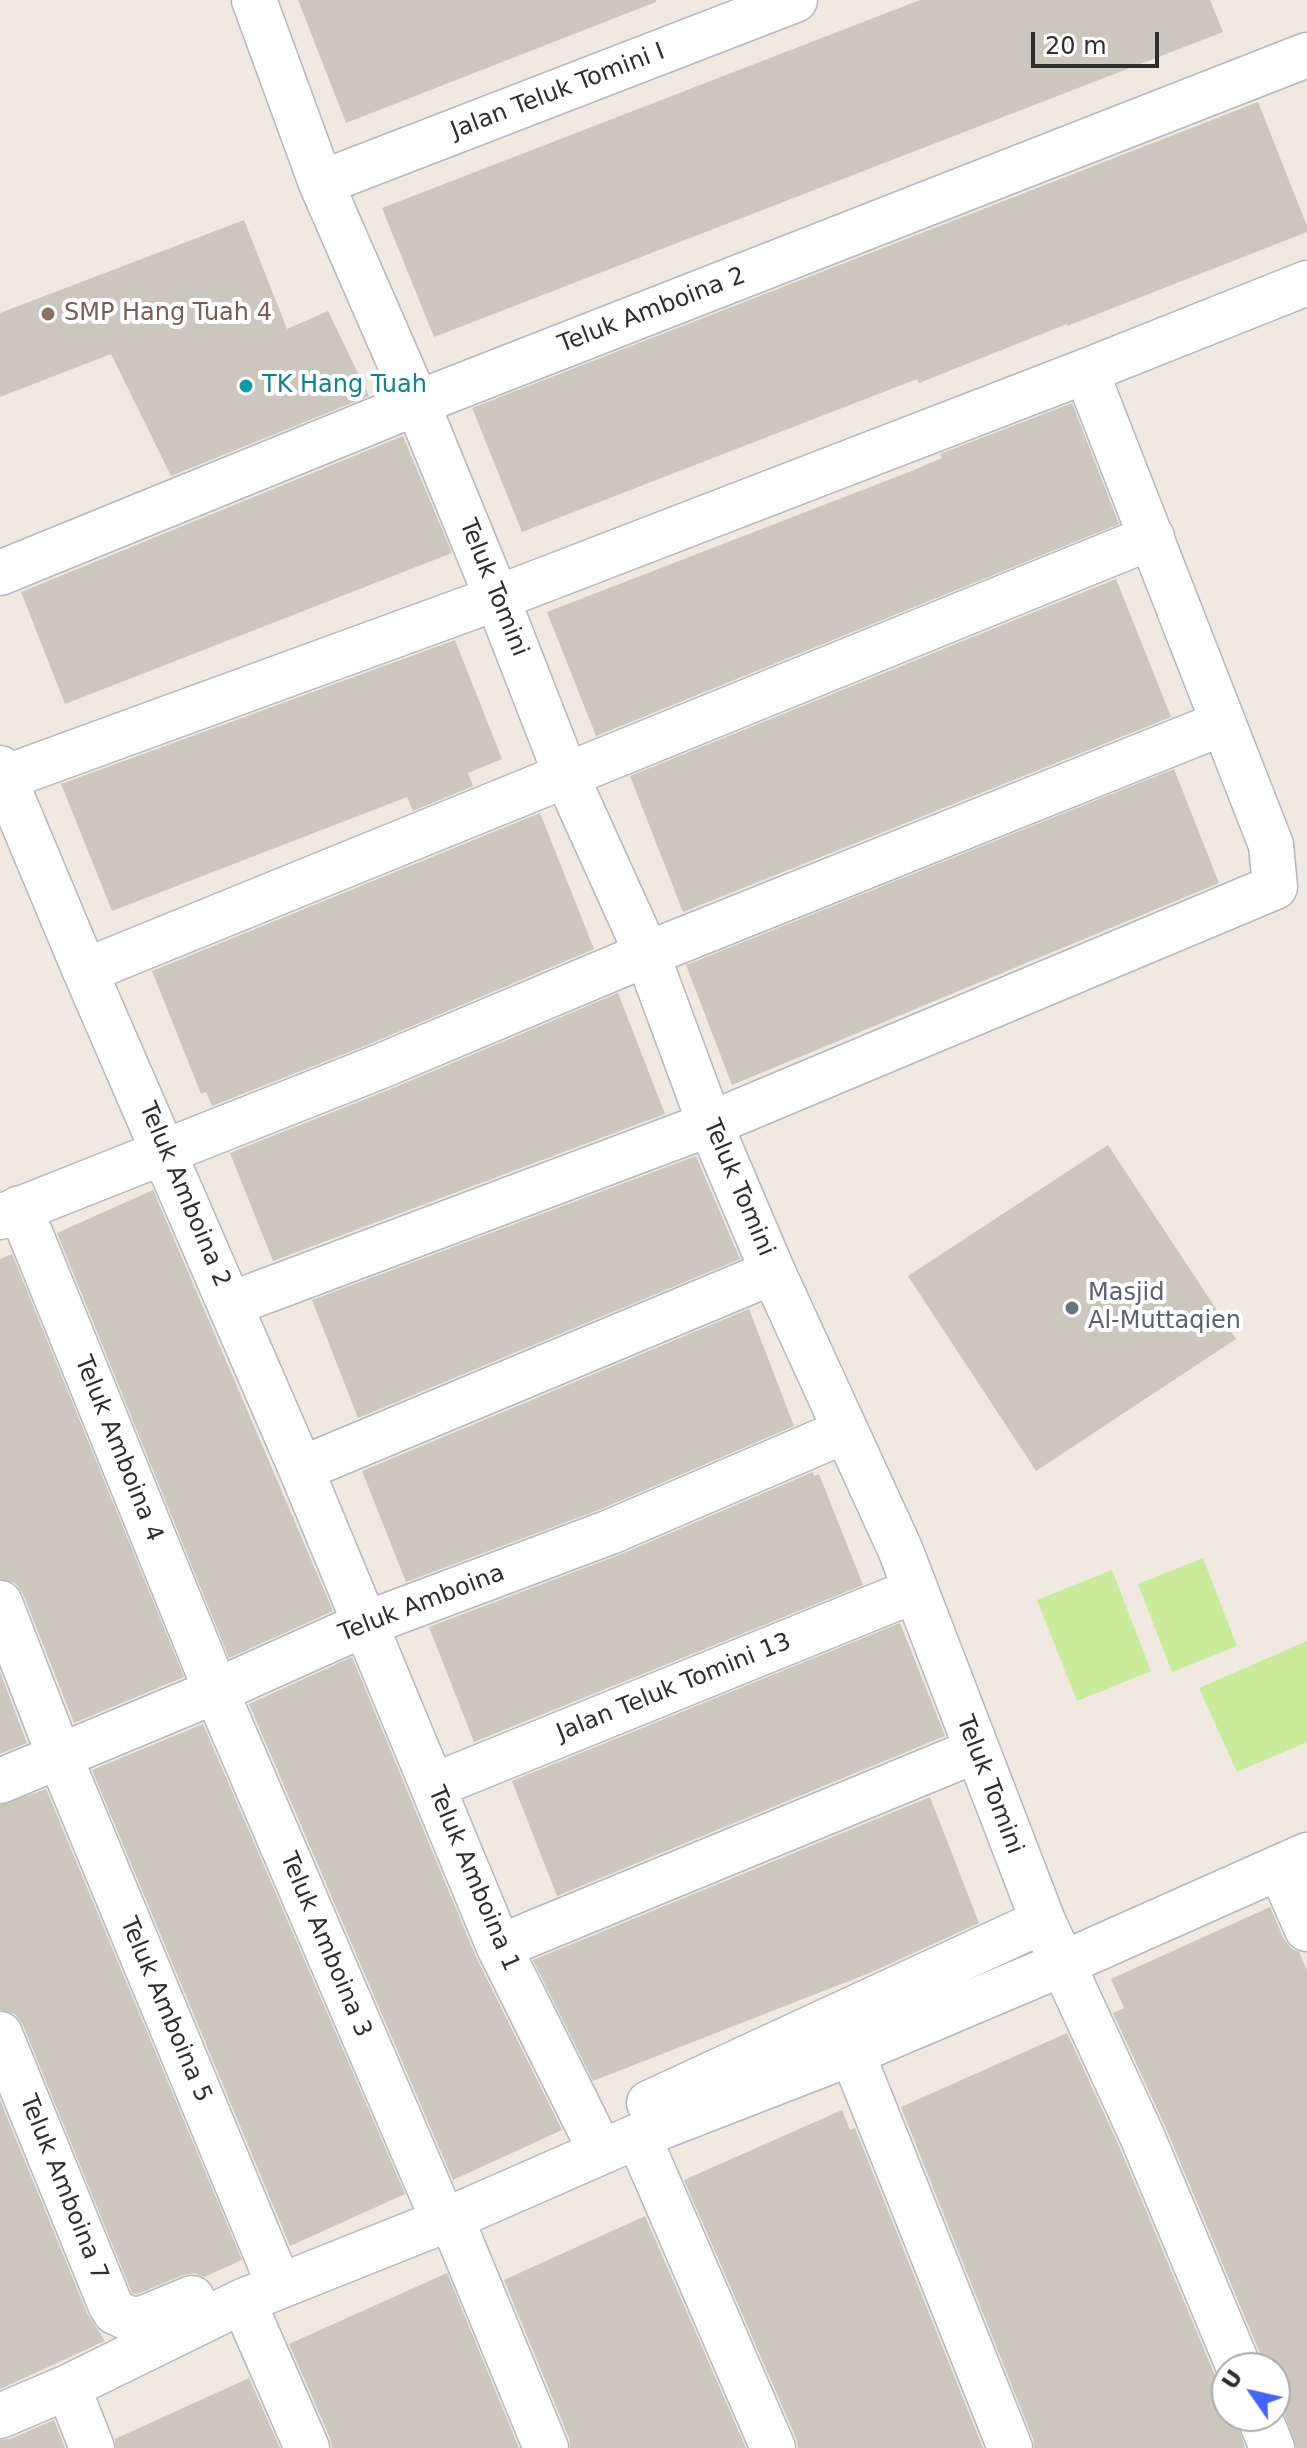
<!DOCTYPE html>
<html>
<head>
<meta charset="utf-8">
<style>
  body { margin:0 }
  #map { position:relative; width:1307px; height:2448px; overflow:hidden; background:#efe9e1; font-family:"DejaVu Sans",sans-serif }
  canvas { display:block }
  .north { position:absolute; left:1211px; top:2352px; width:80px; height:80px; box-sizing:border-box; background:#fff; border:2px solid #ababab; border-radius:50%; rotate:304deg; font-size:22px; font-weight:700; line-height:32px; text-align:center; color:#2e2e2e }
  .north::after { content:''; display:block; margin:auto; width:28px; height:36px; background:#4264fb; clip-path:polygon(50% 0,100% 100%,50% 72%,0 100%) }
  .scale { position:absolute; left:1031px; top:32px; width:128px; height:36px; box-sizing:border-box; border:4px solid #2e2e2e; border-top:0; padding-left:10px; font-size:24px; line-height:28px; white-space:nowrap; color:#2e2e2e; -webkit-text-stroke:6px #fff; paint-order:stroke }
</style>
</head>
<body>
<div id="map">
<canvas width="1307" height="2448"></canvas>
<div class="north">U</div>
<div class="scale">20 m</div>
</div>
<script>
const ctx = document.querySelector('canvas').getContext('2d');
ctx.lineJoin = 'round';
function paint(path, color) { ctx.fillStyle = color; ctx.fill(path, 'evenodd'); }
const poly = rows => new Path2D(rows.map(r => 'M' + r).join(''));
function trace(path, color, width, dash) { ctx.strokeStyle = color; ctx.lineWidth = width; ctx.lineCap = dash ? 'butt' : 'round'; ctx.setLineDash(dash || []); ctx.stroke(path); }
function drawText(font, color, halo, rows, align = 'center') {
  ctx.font = font + ' "DejaVu Sans",sans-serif'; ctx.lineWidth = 8; ctx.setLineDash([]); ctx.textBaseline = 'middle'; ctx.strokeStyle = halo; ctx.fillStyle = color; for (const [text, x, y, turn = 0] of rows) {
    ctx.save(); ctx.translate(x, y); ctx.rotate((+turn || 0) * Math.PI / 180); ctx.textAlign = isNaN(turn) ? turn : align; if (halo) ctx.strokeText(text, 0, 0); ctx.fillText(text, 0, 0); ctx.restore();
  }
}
const pitch = poly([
  [1203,1558,1237,1646,1172,1672,1138,1584],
  [1112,1570,1151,1671,1077,1701,1037,1600],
  [1307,1641,1307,1742,1237,1772,1199,1688]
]);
const building = poly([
  [298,0,656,0,656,2,346,123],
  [920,0,1210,0,1223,32,434,337,382,208],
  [1258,102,1307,226,1307,232,1067,326,1067,324,919,383,917,379,522,532,472,408],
  [244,220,287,329,328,311,369,396,171,476,111,354,0,397,0,313],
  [1072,403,1119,524,596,736,547,612,909,472,942,458,940,454],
  [403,436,452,553,65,704,21,592],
  [1116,579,1171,717,683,912,630,776],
  [455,640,502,759,468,773,473,786,413,811,407,797,112,911,61,784],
  [1174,769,1219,883,732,1085,686,965],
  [540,813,594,949,372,1043,212,1106,206,1092,201,1094,152,971],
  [618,993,665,1114,273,1261,230,1153,391,1089],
  [1108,1145,1236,1339,1036,1471,908,1276],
  [696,1156,740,1259,358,1418,312,1300],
  [153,1190,333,1611,229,1658,57,1233],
  [12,1254,184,1677,74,1723,23,1594,15,1583,0,1579,0,1259],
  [749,1309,794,1426,601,1509,406,1582,362,1471],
  [813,1472,814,1476,819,1474,863,1585,474,1742,429,1627,619,1555],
  [900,1623,945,1736,557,1896,512,1781],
  [352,1657,476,1957,562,2130,453,2180,249,1704],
  [0,1672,27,1743,0,1754],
  [203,1724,405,2194,290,2246,92,1770],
  [46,1789,242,2260,204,2277,194,2273,183,2275,137,2294,132,2293,23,2025,15,2014,0,2010,0,1805],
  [930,1797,979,1923,872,1972,593,2081,533,1960],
  [1270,1907,1284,1939,1292,1949,1299,1952,1307,1970,1307,2448,1296,2448,1282,2407,1275,2397,1275,2368,1263,2368,1262,2358,1165,2126,1113,2013,1124,2008,1111,1979],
  [1067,2033,1119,2146,1216,2378,1227,2389,1227,2416,1235,2416,1245,2448,1034,2448,1033,2439,901,2107],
  [0,2100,87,2313,105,2341,0,2389],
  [842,2110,850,2130,855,2128,983,2448,798,2448,796,2438,684,2180],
  [645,2216,746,2448,570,2448,569,2438,504,2280],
  [447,2273,519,2448,332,2448,330,2438,289,2344],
  [249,2378,280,2448,116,2448,115,2439],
  [54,2420,65,2448,0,2448,0,2440,10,2439]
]);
const minor = poly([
  [254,0,321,183,417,403,497,598,566,775,647,954,710,1124,773,1272,900,1549,1043,1921,1142,2136,1239,2368],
  [321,183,795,0],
  [0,573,417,403,1307,55],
  [0,768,85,971,301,1469,499,1947,590,2130],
  [4,778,497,598,1086,371,1307,283],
  [85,971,1152,537],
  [20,1208,216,1691,434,2199],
  [0,1217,381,1066,647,954,1223,723],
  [231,1304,710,1124,1275,887,1271,845,1086,371],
  [301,1469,773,1272],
  [0,1603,59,1755,271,2266],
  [0,1781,216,1691,365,1624,610,1532,845,1431],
  [433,1786,916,1590],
  [1280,1868,1307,1929],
  [499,1947,975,1751],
  [0,2034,110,2304,115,2312,132,2320,144,2318,192,2298],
  [852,2053,1010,2448],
  [649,2103,1043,1921],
  [638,2136,773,2448],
  [451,2218,546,2448],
  [243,2301,307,2448],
  [68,2387,92,2448],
  [0,2416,68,2387,243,2301,451,2218,638,2136,852,2053,1062,1964,1307,1855],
  [1259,2416,1272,2448]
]);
const markers = [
  [48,314,8,"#8d6e63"],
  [246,386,8,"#0f9aa8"],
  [1072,1308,8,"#6b7280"]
];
const streetNames = [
  ["Jalan Teluk Tomini I",558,92,-21],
  ["Teluk Amboina 2",652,311,-21],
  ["Teluk Tomini",493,588,68],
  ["Teluk Tomini",738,1188,67],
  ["Teluk Amboina 2",184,1195,67],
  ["Teluk Amboina 4",118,1449,68],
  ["Teluk Amboina",422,1604,-21],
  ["Jalan Teluk Tomini 13",674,1688,-22],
  ["Teluk Tomini",989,1785,69],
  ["Teluk Amboina 1",473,1879,67],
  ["Teluk Amboina 3",325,1945,67],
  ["Teluk Amboina 5",165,2010,67],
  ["Teluk Amboina 7",63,2188,68]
];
const educationNames = [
  ["SMP Hang Tuah 4",64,314]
];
const cultureNames = [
  ["TK Hang Tuah",262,386]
];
const worshipNames = [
  ["Masjid",1088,1294],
  ["Al-Muttaqien",1088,1322]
];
paint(pitch, '#c9ec9a');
paint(building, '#cbc7bf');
trace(minor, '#b4b7c1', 47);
trace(minor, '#fff', 44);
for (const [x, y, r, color] of markers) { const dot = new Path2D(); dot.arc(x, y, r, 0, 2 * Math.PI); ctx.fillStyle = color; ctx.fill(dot); trace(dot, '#fff', 3); }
drawText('24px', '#2e2e2e', '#fff', streetNames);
drawText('24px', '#785e54', '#fff', educationNames, 'left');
drawText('24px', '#0d838f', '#fff', cultureNames, 'left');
drawText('24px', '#5b616d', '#fff', worshipNames, 'left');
</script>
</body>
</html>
